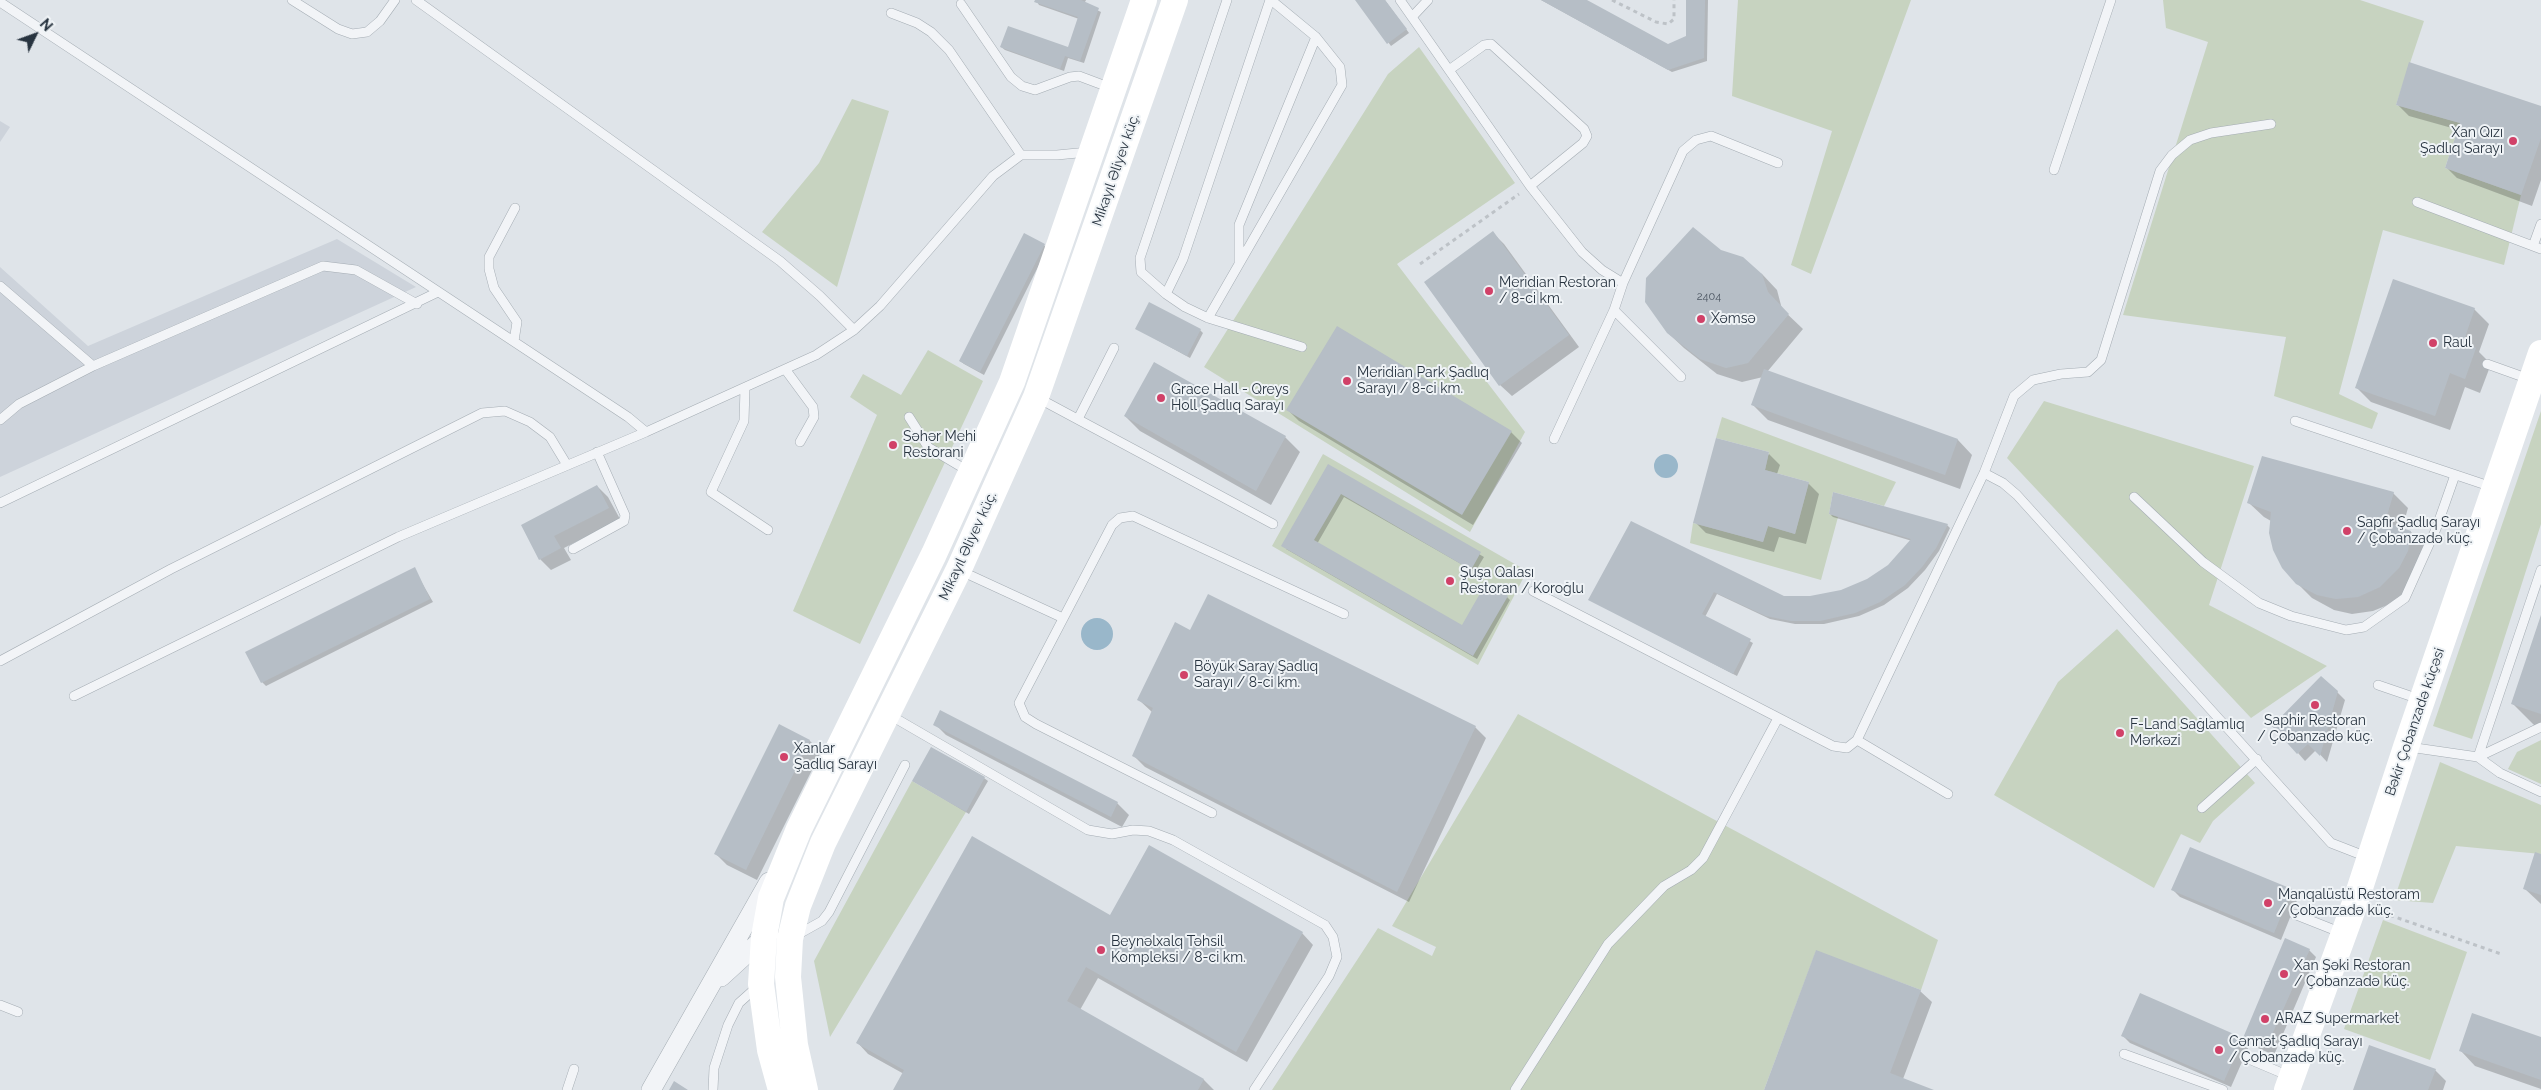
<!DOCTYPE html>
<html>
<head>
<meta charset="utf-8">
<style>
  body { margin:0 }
  #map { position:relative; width:2541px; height:1090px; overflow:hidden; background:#dfe4e9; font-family:Raleway,sans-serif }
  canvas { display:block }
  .north { position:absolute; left:10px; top:10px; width:50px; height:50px; -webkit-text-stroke:4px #eff3f6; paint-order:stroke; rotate:48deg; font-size:14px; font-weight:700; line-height:20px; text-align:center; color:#283440 }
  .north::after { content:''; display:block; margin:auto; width:18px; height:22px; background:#283440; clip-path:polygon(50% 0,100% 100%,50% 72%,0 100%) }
</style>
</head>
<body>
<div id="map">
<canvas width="2541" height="1090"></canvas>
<div class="north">N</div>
</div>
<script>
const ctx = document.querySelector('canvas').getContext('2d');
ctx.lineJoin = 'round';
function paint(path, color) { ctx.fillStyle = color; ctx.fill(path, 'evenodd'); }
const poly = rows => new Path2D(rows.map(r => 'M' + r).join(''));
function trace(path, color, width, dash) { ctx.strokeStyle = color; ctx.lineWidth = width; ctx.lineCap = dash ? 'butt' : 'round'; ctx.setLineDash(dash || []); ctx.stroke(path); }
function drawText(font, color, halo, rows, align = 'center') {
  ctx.font = font + ' Raleway,sans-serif'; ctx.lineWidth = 4; ctx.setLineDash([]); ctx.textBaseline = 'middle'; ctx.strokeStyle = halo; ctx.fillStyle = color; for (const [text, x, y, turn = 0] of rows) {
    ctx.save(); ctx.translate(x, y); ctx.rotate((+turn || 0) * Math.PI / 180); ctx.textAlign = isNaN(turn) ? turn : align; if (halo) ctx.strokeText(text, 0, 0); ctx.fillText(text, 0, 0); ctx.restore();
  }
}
const built = poly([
  [0,121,10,127,0,142],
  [337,239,416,287,0,477,0,267,88,346]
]);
const green = poly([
  [1738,0,1911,0,1811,274,1791,265,1832,131,1732,96],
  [2163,0,2360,0,2424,21,2396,105,2460,123,2445,168,2521,195,2504,265,2383,230,2339,394,2378,413,2372,429,2274,396,2286,337,2123,315,2208,42,2166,28],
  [1419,47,1515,183,1397,264,1525,432,1470,532,1204,367,1388,74],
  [852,99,889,111,837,287,762,232,819,163],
  [928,350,983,381,860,644,793,611,877,415,850,397,863,374,901,395],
  [2044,401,2254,466,2209,605,2327,666,2251,718,2007,458],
  [2541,411,2541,524,2472,739,2433,726],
  [1722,417,1896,482,1884,506,1833,492,1829,514,1838,517,1821,580,1690,543,1693,523,1763,542,1768,526,1795,534,1809,482,1765,470,1769,452,1716,438],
  [1323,454,1527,571,1478,665,1272,546],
  [2117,629,2255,783,2213,821,2200,843,2181,834,2154,888,1994,795,2058,682],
  [1518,714,1938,940,1921,990,1816,951,1764,1090,1272,1090,1378,928,1432,956,1436,947,1392,926],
  [2541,740,2541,784,2508,769,2517,752],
  [2440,762,2541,805,2541,854,2456,846,2433,903,2394,900],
  [912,781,966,812,830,1037,814,961],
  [2383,920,2467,952,2430,1060,2344,1029]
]);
const water = poly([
  '1654 466a12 12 0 1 1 24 0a12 12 0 1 1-24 0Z',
  '1081 634a16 16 0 1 1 32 0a16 16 0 1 1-32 0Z'
]);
const shadow = poly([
  [1036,0,1086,0,1084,4,1101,12,1084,63,1068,58,1064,71,1005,50,1001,47,1068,49,1079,19,1039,5],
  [1357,0,1385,0,1409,33,1391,46],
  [1541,0,1585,0,1668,45,1687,37,1687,0,1708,0,1707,61,1672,72],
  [2398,105,2541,107,2541,180,2532,206,2457,178,2446,167,2459,130,2409,116],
  [1493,233,1504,244,1579,347,1512,396,1500,385,1425,282],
  [1044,245,1047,249,984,375,964,364,960,361],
  [1720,251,1762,274,1777,290,1782,309,1803,329,1767,372,1958,440,1972,455,1960,489,1768,420,1753,405,1763,377,1742,382,1717,374,1684,348,1668,333],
  [2474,309,2489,324,2479,352,2491,364,2480,393,2465,387,2450,430,2371,402,2356,387],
  [1137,329,1200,330,1203,333,1190,358],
  [1288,410,1511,432,1522,443,1473,525,1299,421],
  [1125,416,1285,437,1300,452,1271,505,1140,431],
  [1769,454,1780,465,1777,474,1808,483,1819,494,1806,544,1779,537,1774,552,1706,533,1695,522],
  [1328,466,1484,557,1475,572,1344,497,1317,544,1463,627,1507,597,1510,600,1477,659,1286,549],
  [597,486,608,497,620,519,564,548,571,560,551,570,540,559,523,525],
  [2393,493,2408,508,2402,529,2411,532,2426,547,2413,583,2395,602,2373,611,2352,614,2334,610,2312,598,2297,583,2271,521,2264,517,2249,503],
  [1830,514,1947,525,1950,528,1939,551,1925,570,1908,588,1884,605,1859,616,1824,624,1795,624,1770,619,1717,594,1705,617,1753,643,1737,676,1590,600,1632,523,1784,597,1810,598,1841,592,1867,580,1888,566,1912,541,1833,517],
  [414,569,433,602,266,686,262,682,247,652],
  [2541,617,2541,727,2534,725,2512,703],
  [1190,632,1475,727,1486,738,1409,902,1145,767,1134,756,1152,712,1139,700],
  [2337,692,2345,700,2327,762,2316,750,2305,761,2298,753],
  [941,712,1117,803,1129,815,1122,827,946,735,935,724],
  [780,726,810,741,821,752,757,880,727,865,716,854],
  [984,778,988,781,969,814,913,781],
  [1150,847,1302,933,1313,945,1247,1062,1098,978,1080,1010,1204,1080,1214,1090,895,1090,904,1074,868,1054,857,1042,1111,916],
  [2541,856,2541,904,2524,888],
  [2173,890,2291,891,2298,898,2281,940,2180,897],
  [2309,950,2316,957,2274,1055,2251,1045,2244,1038],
  [1920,991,1932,1002,1903,1079,1931,1090,1765,1090],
  [2123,1036,2242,1039,2249,1046,2231,1087,2130,1043],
  [2541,1039,2541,1089,2475,1066,2461,1051],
  [2435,1070,2446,1081,2443,1090,2355,1090]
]);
const building = poly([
  [1035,0,1081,0,1099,8,1080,61,1065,56,1060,69,1000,47,1008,26,1068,47,1078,17,1034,2],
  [1355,0,1385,0,1407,29,1387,44],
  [1541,0,1587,0,1668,44,1686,36,1686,0,1705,0,1704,58,1668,70],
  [2409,62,2541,106,2541,138,2521,195,2445,168,2460,123,2396,105],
  [1693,227,1721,250,1743,257,1762,274,1768,292,1789,314,1748,363,1726,368,1700,359,1667,333,1645,302,1646,278],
  [1493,231,1569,335,1499,386,1424,282],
  [1024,233,1045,244,980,372,959,361],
  [2393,279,2475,308,2463,343,2476,348,2465,379,2450,373,2435,416,2355,388],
  [1149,302,1201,329,1187,356,1135,329],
  [1337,326,1512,431,1462,515,1286,410],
  [1154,362,1286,436,1256,491,1124,416],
  [1764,369,1958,439,1945,475,1751,405],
  [1716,438,1769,452,1765,470,1809,482,1795,534,1768,526,1763,542,1693,523],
  [2262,456,2394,492,2385,522,2411,531,2408,551,2399,568,2380,587,2358,597,2336,599,2317,595,2296,584,2282,568,2273,550,2269,533,2271,512,2247,503],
  [1328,464,1481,552,1471,570,1341,494,1314,540,1462,625,1486,583,1508,596,1473,656,1281,546],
  [597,485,609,508,554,536,561,548,539,560,521,525],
  [1833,492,1948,524,1936,548,1922,567,1905,585,1880,602,1855,613,1820,621,1791,621,1766,616,1714,592,1702,614,1751,639,1733,674,1588,600,1631,521,1784,596,1810,596,1841,590,1867,579,1888,565,1911,539,1829,514],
  [415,567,430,599,261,683,245,652],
  [1208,594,1476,726,1397,892,1132,756,1153,708,1137,700,1175,622,1190,630],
  [2541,615,2541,714,2511,704],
  [2321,676,2338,691,2320,756,2308,744,2297,754,2272,726],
  [940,710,1118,802,1111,817,933,725],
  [779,724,810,740,746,870,714,854],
  [931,747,985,777,966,812,912,781],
  [972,836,1110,915,1149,845,1303,932,1236,1052,1086,967,1067,1001,1204,1079,1198,1090,893,1090,904,1070,856,1043],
  [2190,847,2292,889,2274,933,2171,890],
  [2535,852,2541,854,2541,895,2523,889],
  [2285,938,2310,949,2266,1048,2243,1038,2224,1081,2121,1036,2140,993,2243,1038],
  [1816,950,1921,990,1890,1073,1934,1090,1764,1090],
  [2472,1013,2541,1037,2541,1080,2459,1051],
  [2369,1045,2436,1069,2428,1090,2353,1090],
  [674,1081,688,1090,669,1090]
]);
const path = poly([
  [1612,0,1656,22,1668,24,1674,19,1674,0],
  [1420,264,1519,194],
  [2375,910,2501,954]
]);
const lane = poly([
  [292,0,338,29,352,34,367,32,380,21,395,0],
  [416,0,780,261,820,296,854,330],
  [1270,0,1183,259,1166,294,1185,307,1208,318,1302,347],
  [1400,0,1530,186,1582,252,1602,270,1623,283],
  [0,2,628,417,646,432],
  [961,4,1011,77,1022,86,1035,90,1070,77,1079,76,1111,88],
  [891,13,917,23,931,32,949,50,1021,155],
  [1412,17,1428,0],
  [1449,70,1484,45,1491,44,1584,129,1587,136,1583,143,1530,186],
  [2054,170,2111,0],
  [2417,202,2541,249],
  [2533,246,2541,224],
  [1239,262,1239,225,1316,37],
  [0,286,93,366],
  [1166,294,1141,272,1140,258,1227,0],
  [1208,318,1342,85,1340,67,1316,37,1271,0],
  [514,341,517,322,494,288,489,269,489,257,515,208],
  [2487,364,2529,379],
  [785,369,813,407,814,417,800,442],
  [1681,377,1614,310,1623,283,1683,151,1696,140,1711,136,1778,163],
  [745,388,744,421,711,492,768,530],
  [1038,398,1273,524],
  [909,417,928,447,968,471],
  [1078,419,1114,348],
  [0,420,19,404,93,366,323,266,356,270,417,304],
  [2295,421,2492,487],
  [1554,439,1614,310],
  [1984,473,2003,483,2017,495,2331,843,2367,857],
  [2134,497,2203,562,2259,603,2291,616,2346,630,2364,627,2405,598,2436,529,2455,475],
  [0,503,438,292],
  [573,549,624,521,625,515,597,452],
  [2541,570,2478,757,2541,727],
  [961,571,1063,618],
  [1533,591,1833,746,1847,748,1857,740,1984,473,2014,396,2033,380,2061,374,2088,372,2101,360,2160,171,2172,155,2190,140,2211,133,2271,124],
  [0,661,171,569,482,413,505,411,530,422,550,437,567,465],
  [2378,685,2419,699],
  [74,696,398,537,646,432,816,355,854,330,880,306,993,176,1021,155,1057,155,1088,152],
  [888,714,1088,830,1112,834,1133,830,1149,831,1173,840,1325,925,1333,937,1337,957,1329,976,1254,1090],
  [1857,740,1948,794],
  [2409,747,2478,757,2500,773,2541,792],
  [2202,808,2257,759],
  [1212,813,1036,724,1025,717,1019,703,1112,525,1120,518,1133,516,1344,614],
  [2294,914,2342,933],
  [797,935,822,921,829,912,905,765],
  [0,1005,18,1012],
  [2124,1054,2223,1090],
  [2244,1057,2289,1076],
  [567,1090,574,1069],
  [713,1090,714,1068,728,1025,739,1003,758,986],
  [1515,1090,1608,944,1664,886,1691,870,1703,858,1778,718]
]);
const street = poly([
  [721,977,769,933],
  [651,1090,769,882]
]);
const secondary = poly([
  [781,1090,770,1050,761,984,764,937,771,898,799,829,934,554,1012,382,1144,0],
  [805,1090,795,1045,788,977,790,939,798,906,823,843,959,569,1036,397,1175,0],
  [2287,1090,2355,903,2406,747,2541,353]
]);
const markers = [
  [2513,141,5,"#d14168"],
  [1489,291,5,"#d14168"],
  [1701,319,5,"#d14168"],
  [2433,343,5,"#d14168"],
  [1347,381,5,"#d14168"],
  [1161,398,5,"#d14168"],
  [893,445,5,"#d14168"],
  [2347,531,5,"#d14168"],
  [1450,581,5,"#d14168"],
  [1184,675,5,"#d14168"],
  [2315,705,5,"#d14168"],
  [2120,733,5,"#d14168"],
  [784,757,5,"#d14168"],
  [2268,903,5,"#d14168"],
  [1101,950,5,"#d14168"],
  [2284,974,5,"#d14168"],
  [2265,1019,5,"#d14168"],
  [2219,1050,5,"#d14168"]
];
const numberNames = [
  ["2404",1709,297]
];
const poiNames = [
  ["Xan Qızı",2503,133,"right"],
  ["Şadlıq Sarayı",2503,149,"right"],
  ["Meridian Restoran",1499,283],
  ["/ 8-ci km.",1499,299],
  ["Xəmsə",1711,319],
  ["Raul",2443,343],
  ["Meridian Park Şadlıq",1357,373],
  ["Sarayı / 8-ci km.",1357,389],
  ["Grace Hall - Qreys",1171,390],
  ["Holl Şadlıq Sarayı",1171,406],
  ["Səhər Mehi",903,437],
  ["Restorani",903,453],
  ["Sapfir Şadlıq Sarayı",2357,523],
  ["/ Çobanzadə küç.",2357,539],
  ["Şuşa Qalası",1460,573],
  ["Restoran / Koroğlu",1460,589],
  ["Böyük Saray Şadlıq",1194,667],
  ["Sarayı / 8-ci km.",1194,683],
  ["Saphir Restoran",2315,721,"center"],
  ["/ Çobanzadə küç.",2315,737,"center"],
  ["F-Land Sağlamlıq",2130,725],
  ["Mərkəzi",2130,741],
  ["Xanlar",794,749],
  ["Şadlıq Sarayı",794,765],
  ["Manqalüstü Restoram",2278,895],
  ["/ Çobanzadə küç.",2278,911],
  ["Beynəlxalq Təhsil",1111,942],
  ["Kompleksi / 8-ci km.",1111,958],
  ["Xan Şəki Restoran",2294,966],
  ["/ Çobanzadə küç.",2294,982],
  ["ARAZ Supermarket",2275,1019],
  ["Cənnət Şadlıq Sarayı",2229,1042],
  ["/ Çobanzadə küç.",2229,1058]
];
const streetNames = [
  ["Mikayıl Əliyev küç.",1116,170,-71],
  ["Mikayıl Əliyev küç.",968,546,-65],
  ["Bəkir Çobanzadə küçəsi",2415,722,-71]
];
paint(built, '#cdd3db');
paint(green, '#c7d3c0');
paint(water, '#99b7ca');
paint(shadow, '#0003');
paint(building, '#b6bec6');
trace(lane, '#a4acb3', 10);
trace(street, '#a4acb3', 20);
trace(path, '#bdc2c7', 3, [4, 4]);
trace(lane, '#f2f4f7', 9);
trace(street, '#f2f4f7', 19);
trace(secondary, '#fff', 26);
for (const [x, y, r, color] of markers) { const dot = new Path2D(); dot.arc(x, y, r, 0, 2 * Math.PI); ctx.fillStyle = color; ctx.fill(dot); trace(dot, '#eff3f6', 2); }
drawText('11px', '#4c5662', null, numberNames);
drawText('14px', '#283440', '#eff3f6', poiNames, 'left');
drawText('14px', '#283440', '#eff3f6', streetNames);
</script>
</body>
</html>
